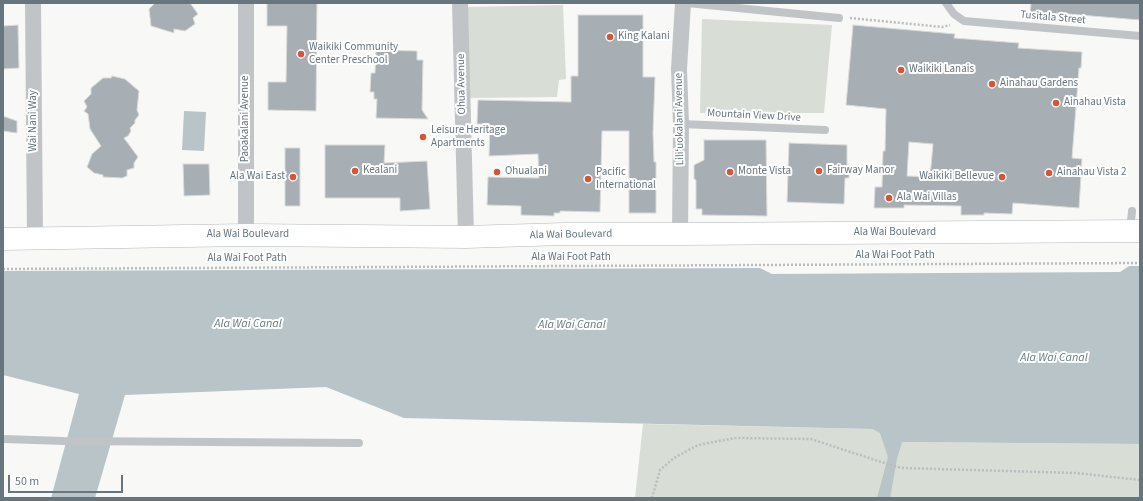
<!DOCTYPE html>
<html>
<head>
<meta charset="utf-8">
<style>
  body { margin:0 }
  #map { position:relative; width:1143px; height:501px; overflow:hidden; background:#f8f8f6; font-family:"Source Sans 3",sans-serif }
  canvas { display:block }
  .frame { position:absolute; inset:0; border:4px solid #66757e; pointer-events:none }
  .scale { position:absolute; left:8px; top:475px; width:115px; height:18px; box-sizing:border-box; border:2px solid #66757e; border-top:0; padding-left:5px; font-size:12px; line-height:14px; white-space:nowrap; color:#66757e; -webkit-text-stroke:3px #fff; paint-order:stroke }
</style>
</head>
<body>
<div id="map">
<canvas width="1143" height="501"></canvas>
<div class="frame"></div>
<div class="scale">50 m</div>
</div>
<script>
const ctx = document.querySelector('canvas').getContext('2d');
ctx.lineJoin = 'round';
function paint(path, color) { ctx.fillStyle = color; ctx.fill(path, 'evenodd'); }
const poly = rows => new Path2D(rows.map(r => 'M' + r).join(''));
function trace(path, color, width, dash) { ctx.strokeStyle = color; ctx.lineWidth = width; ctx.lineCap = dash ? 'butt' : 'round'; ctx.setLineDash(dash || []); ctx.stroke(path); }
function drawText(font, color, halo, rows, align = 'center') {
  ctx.font = font + ' "Source Sans 3",sans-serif'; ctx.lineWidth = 4; ctx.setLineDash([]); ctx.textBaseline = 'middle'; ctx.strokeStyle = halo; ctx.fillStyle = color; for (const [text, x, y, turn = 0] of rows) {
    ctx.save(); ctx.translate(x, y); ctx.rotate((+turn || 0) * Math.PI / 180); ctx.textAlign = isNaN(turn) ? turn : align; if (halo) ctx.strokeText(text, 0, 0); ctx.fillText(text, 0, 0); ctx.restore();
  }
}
const green = poly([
  [563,5,566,79,559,80,557,97,467,98,466,7],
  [702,19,832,25,824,113,700,113],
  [643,424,872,429,902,442,1140,444,1140,498,635,498]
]);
const water = poly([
  [184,111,206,112,204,151,182,150],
  [1129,266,1140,266,1140,444,902,442,897,459,890,498,877,498,888,457,880,433,872,429,404,418,326,387,125,395,95,498,51,498,79,394,3,375,3,271,760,268,772,274,1120,272]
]);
const building = poly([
  [155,3,190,3,198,14,193,18,195,24,185,31,174,29,174,33,151,26,149,9,155,3],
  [267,3,317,3,316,111,268,110,268,82,286,82,287,26,267,26,267,3],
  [1031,3,1140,3,1140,20,1056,13,1056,17,1030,15,1031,3],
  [578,15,643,15,643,77,655,77,653,133,654,162,656,162,656,213,629,213,629,131,602,131,600,212,560,211,560,213,554,213,554,216,521,215,521,206,487,205,488,177,539,178,538,154,489,156,490,124,477,124,478,100,571,102,571,76,578,76,578,15],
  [18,25,19,68,3,69,3,26,18,25],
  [853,25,955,34,954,38,1019,43,1018,48,1082,52,1081,68,1079,68,1072,158,1082,159,1079,208,1013,203,1012,214,984,213,984,215,961,215,961,206,904,205,904,208,874,208,875,187,882,187,883,151,885,151,886,109,846,105,853,25],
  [909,142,933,144,930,177,907,176,909,142],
  [376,50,417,51,417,60,423,60,422,110,428,119,376,118,377,99,374,99,374,92,370,92,371,73,375,73,376,50],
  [112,76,125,79,139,91,137,110,139,115,135,120,135,123,130,128,131,131,128,136,124,138,138,157,134,163,134,168,127,170,127,176,122,178,103,177,103,175,94,173,87,167,92,154,101,146,90,129,88,114,84,111,87,107,84,101,91,94,91,88,103,78,111,78,112,76],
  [3,116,17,121,17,133,3,131,3,116],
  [704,140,766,140,767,216,702,215,702,209,696,209,696,180,694,179,694,165,704,160,704,140],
  [789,143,847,145,847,165,849,165,849,178,845,178,844,204,787,202,789,143],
  [325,145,385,145,384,163,427,161,430,209,400,211,400,198,325,198,325,145],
  [285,148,300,148,300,206,285,206,285,148],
  [183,164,209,164,210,195,184,196,183,164]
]);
const path = poly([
  [850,18,942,27,950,25],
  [3,269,1140,263],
  [652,498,660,470,674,458,698,445,735,438,811,439,878,461,902,468,1076,473,1140,480]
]);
const service = poly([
  [687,3,839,18],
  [946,3,954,14,964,21,1140,36],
  [681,124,825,130],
  [1130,230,1132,211],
  [3,439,64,441,359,443]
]);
const minor = poly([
  [33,3,35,238],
  [246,3,246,235],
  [460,3,466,237],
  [680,234,681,124,679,69,683,3]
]);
const secondary = poly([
  [3,239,246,235,466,237,564,234,680,234,1140,231]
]);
const markers = [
  [610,37,4,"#d55539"],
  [301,54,4,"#d55539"],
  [901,70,4,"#d55539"],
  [992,84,4,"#d55539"],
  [1056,103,4,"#d55539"],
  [423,137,4,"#d55539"],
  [355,171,4,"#d55539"],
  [819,171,4,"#d55539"],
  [497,172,4,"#d55539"],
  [730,172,4,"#d55539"],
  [1049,173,4,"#d55539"],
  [293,177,4,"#d55539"],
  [1002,177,4,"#d55539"],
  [588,179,4,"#d55539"],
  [889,198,4,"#d55539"]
];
const streetNames = [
  ["Tusitala Street",1053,18,5],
  ["Ohua Avenue",462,84,-91],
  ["Mountain View Drive",754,116,3],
  ["Paoakalani Avenue",246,119,-90],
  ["Liliʻuokalani Avenue",680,119,-91],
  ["Wai Nani Way",34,121,-90],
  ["Ala Wai Boulevard",895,233],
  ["Ala Wai Boulevard",248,235],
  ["Ala Wai Boulevard",571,235,-1],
  ["Ala Wai Foot Path",895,256],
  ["Ala Wai Foot Path",571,258],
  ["Ala Wai Foot Path",247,259]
];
const poiNames = [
  ["King Kalani",618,37],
  ["Waikiki Community",309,48],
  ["Center Preschool",309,61],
  ["Waikiki Lanais",909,70],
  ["Ainahau Gardens",1000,84],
  ["Ainahau Vista",1064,103],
  ["Leisure Heritage",431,131],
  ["Apartments",431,144],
  ["Kealani",363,171],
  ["Fairway Manor",827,171],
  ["Ohualani",505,172],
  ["Monte Vista",738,172],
  ["Pacific",596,173],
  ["International",596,186],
  ["Ainahau Vista 2",1057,173],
  ["Ala Wai East",285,177,"right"],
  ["Waikiki Bellevue",994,177,"right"],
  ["Ala Wai Villas",897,198]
];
const waterNames = [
  ["Ala Wai Canal",248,324],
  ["Ala Wai Canal",572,325],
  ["Ala Wai Canal",1054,358]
];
paint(green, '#d8ddd5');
paint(water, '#b8c4c7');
paint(building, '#a8afb4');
trace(building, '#dadad8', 1);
trace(secondary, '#b2b8bc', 23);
trace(path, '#babdbf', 2.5, [2, 2]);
trace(service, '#c0c4c7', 8);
trace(minor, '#c0c4c7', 16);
trace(secondary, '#fff', 22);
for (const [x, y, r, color] of markers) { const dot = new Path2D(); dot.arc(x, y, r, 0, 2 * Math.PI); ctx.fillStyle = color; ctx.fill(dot); trace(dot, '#fff', 1.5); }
drawText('11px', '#66757e', '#fff', streetNames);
drawText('11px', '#66757e', '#fff', poiNames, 'left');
drawText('italic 12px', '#667a7f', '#fff', waterNames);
</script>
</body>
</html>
